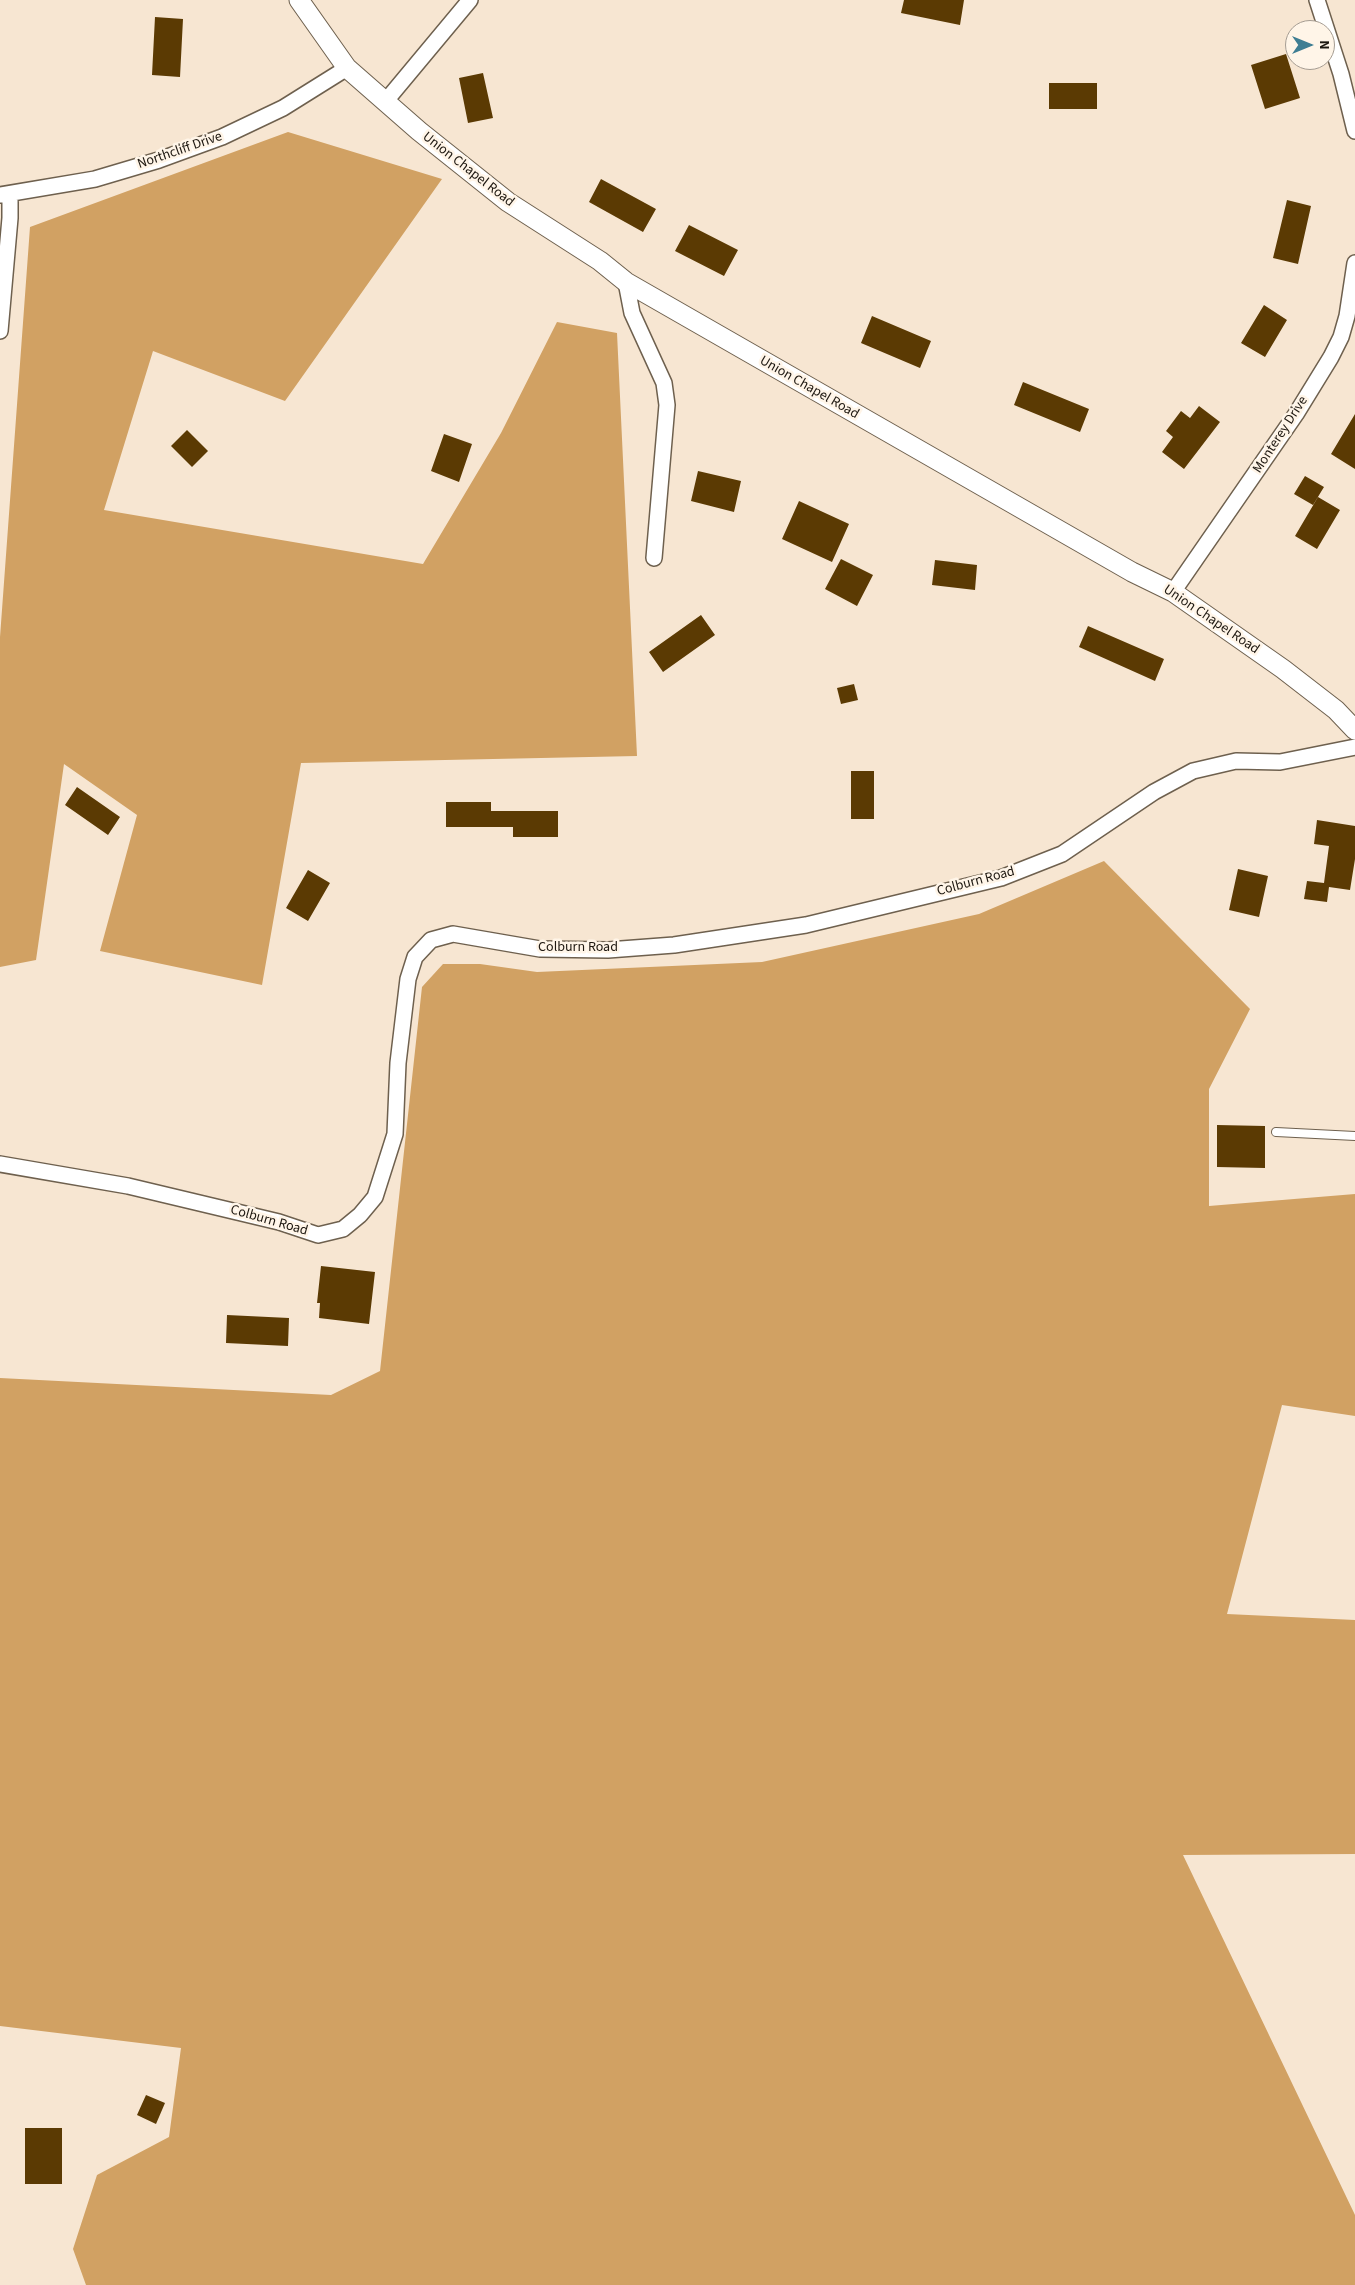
<!DOCTYPE html>
<html>
<head>
<meta charset="utf-8">
<style>
  body { margin:0 }
  #map { position:relative; width:1355px; height:2285px; overflow:hidden; background:#f7e6d2; font-family:"Source Sans 3",sans-serif }
  canvas { display:block }
  .north { position:absolute; left:1285px; top:20px; width:50px; height:50px; box-sizing:border-box; background:#fff5e8; border:1px solid #a59c92; border-radius:50%; rotate:90deg; font-size:14px; font-weight:700; line-height:20px; text-align:center; color:#1d1710 }
  .north::after { content:''; display:block; margin:auto; width:18px; height:22px; background:#3f7e93; clip-path:polygon(50% 0,100% 100%,50% 72%,0 100%) }
</style>
</head>
<body>
<div id="map">
<canvas width="1355" height="2285"></canvas>
<div class="north">N</div>
</div>
<script>
const ctx = document.querySelector('canvas').getContext('2d');
ctx.lineJoin = 'round';
function paint(path, color) { ctx.fillStyle = color; ctx.fill(path, 'evenodd'); }
const poly = rows => new Path2D(rows.map(r => 'M' + r).join(''));
function trace(path, color, width, dash) { ctx.strokeStyle = color; ctx.lineWidth = width; ctx.lineCap = dash ? 'butt' : 'round'; ctx.setLineDash(dash || []); ctx.stroke(path); }
function drawText(font, color, halo, rows, align = 'center') {
  ctx.font = font + ' "Source Sans 3",sans-serif'; ctx.lineWidth = 5; ctx.setLineDash([]); ctx.textBaseline = 'middle'; ctx.strokeStyle = halo; ctx.fillStyle = color; for (const [text, x, y, turn = 0] of rows) {
    ctx.save(); ctx.translate(x, y); ctx.rotate((+turn || 0) * Math.PI / 180); ctx.textAlign = isNaN(turn) ? turn : align; if (halo) ctx.strokeText(text, 0, 0); ctx.fillText(text, 0, 0); ctx.restore();
  }
}
const forest = poly([
  [288,132,442,179,285,401,153,351,104,510,423,564,501,433,557,322,617,333,637,756,301,763,262,985,100,951,137,815,64,764,36,960,0,967,0,637,30,227],
  [1104,861,1250,1009,1209,1089,1209,1206,1355,1194,1355,1416,1282,1405,1227,1614,1355,1620,1355,1854,1183,1855,1355,2215,1355,2285,86,2285,73,2249,97,2175,169,2137,181,2048,0,2026,0,1378,331,1395,380,1371,422,987,443,964,480,964,537,972,762,962,979,914]
]);
const building = poly([
  [904,0,964,0,960,25,901,13],
  [155,17,183,19,180,77,152,75],
  [1286,54,1300,98,1265,109,1251,65],
  [483,73,493,118,468,123,459,78],
  [1049,83,1097,83,1097,109,1049,109],
  [601,179,656,209,643,232,589,202],
  [1287,200,1311,206,1298,264,1273,258],
  [689,225,738,250,724,276,675,251],
  [1264,305,1287,320,1265,357,1241,343],
  [872,316,931,341,920,368,861,343],
  [1023,382,1089,409,1080,432,1014,405],
  [1199,406,1220,422,1184,469,1162,452,1173,437,1166,431,1181,411,1190,418],
  [1355,414,1355,469,1331,454],
  [187,430,208,451,192,467,171,446],
  [444,434,472,444,459,482,431,471],
  [698,471,741,481,734,512,691,501],
  [1305,476,1324,487,1313,505,1294,494],
  [1318,497,1340,510,1317,549,1295,536],
  [799,501,849,524,832,562,782,539],
  [841,559,873,575,857,606,825,589],
  [935,560,977,565,975,590,932,585],
  [701,615,715,635,663,672,649,652],
  [1088,626,1164,659,1155,681,1079,647],
  [854,684,858,700,841,704,837,688],
  [851,771,874,771,874,819,851,819],
  [77,787,120,817,108,835,65,805],
  [446,802,491,802,491,811,558,811,558,837,513,837,513,827,446,827],
  [1317,820,1355,826,1355,859,1350,890,1329,887,1327,902,1304,899,1307,881,1324,883,1329,846,1314,844],
  [1238,869,1268,876,1259,917,1229,910],
  [308,870,330,883,308,921,286,908],
  [1217,1125,1265,1126,1265,1168,1217,1167],
  [321,1266,375,1272,369,1324,319,1318,320,1303,317,1303],
  [227,1315,289,1318,288,1346,226,1343],
  [146,2095,165,2103,156,2124,137,2115],
  [25,2128,62,2128,62,2184,25,2184]
]);
const service = poly([
  [1276,1132,1355,1136]
]);
const minor = poly([
  [1317,0,1341,74,1355,131],
  [385,102,470,0],
  [0,195,95,179,159,160,222,137,283,108,347,68],
  [626,282,632,313,664,383,667,405,654,558],
  [0,331,10,218,10,195],
  [1173,592,1296,414,1331,357,1341,337,1347,316,1355,263],
  [0,1164,128,1186,279,1222,318,1235,343,1229,360,1215,375,1197,395,1134,398,1063,408,979,415,957,431,940,453,934,540,949,608,950,674,945,806,925,1001,878,1062,854,1154,792,1193,771,1236,761,1280,762,1355,747]
]);
const tertiary = poly([
  [299,0,347,68,419,131,508,202,600,261,626,282,1132,572,1173,592,1283,669,1336,710,1355,730]
]);
const streetNames = [
  ["Northcliff Drive",180,151,-19],
  ["Union Chapel Road",468,170,38],
  ["Union Chapel Road",809,388,30],
  ["Monterey Drive",1281,435,-57],
  ["Union Chapel Road",1211,620,34],
  ["Colburn Road",976,882,-15],
  ["Colburn Road",578,948],
  ["Colburn Road",269,1221,16]
];
paint(forest, '#d1a163');
paint(building, '#5b3a03');
trace(service, '#6e604e', 10);
trace(minor, '#6e604e', 18);
trace(tertiary, '#6e604e', 21);
trace(service, '#fff', 8);
trace(minor, '#fff', 15);
trace(tertiary, '#fff', 19);
drawText('14px', '#1d1710', '#fff5e8', streetNames);
</script>
</body>
</html>
